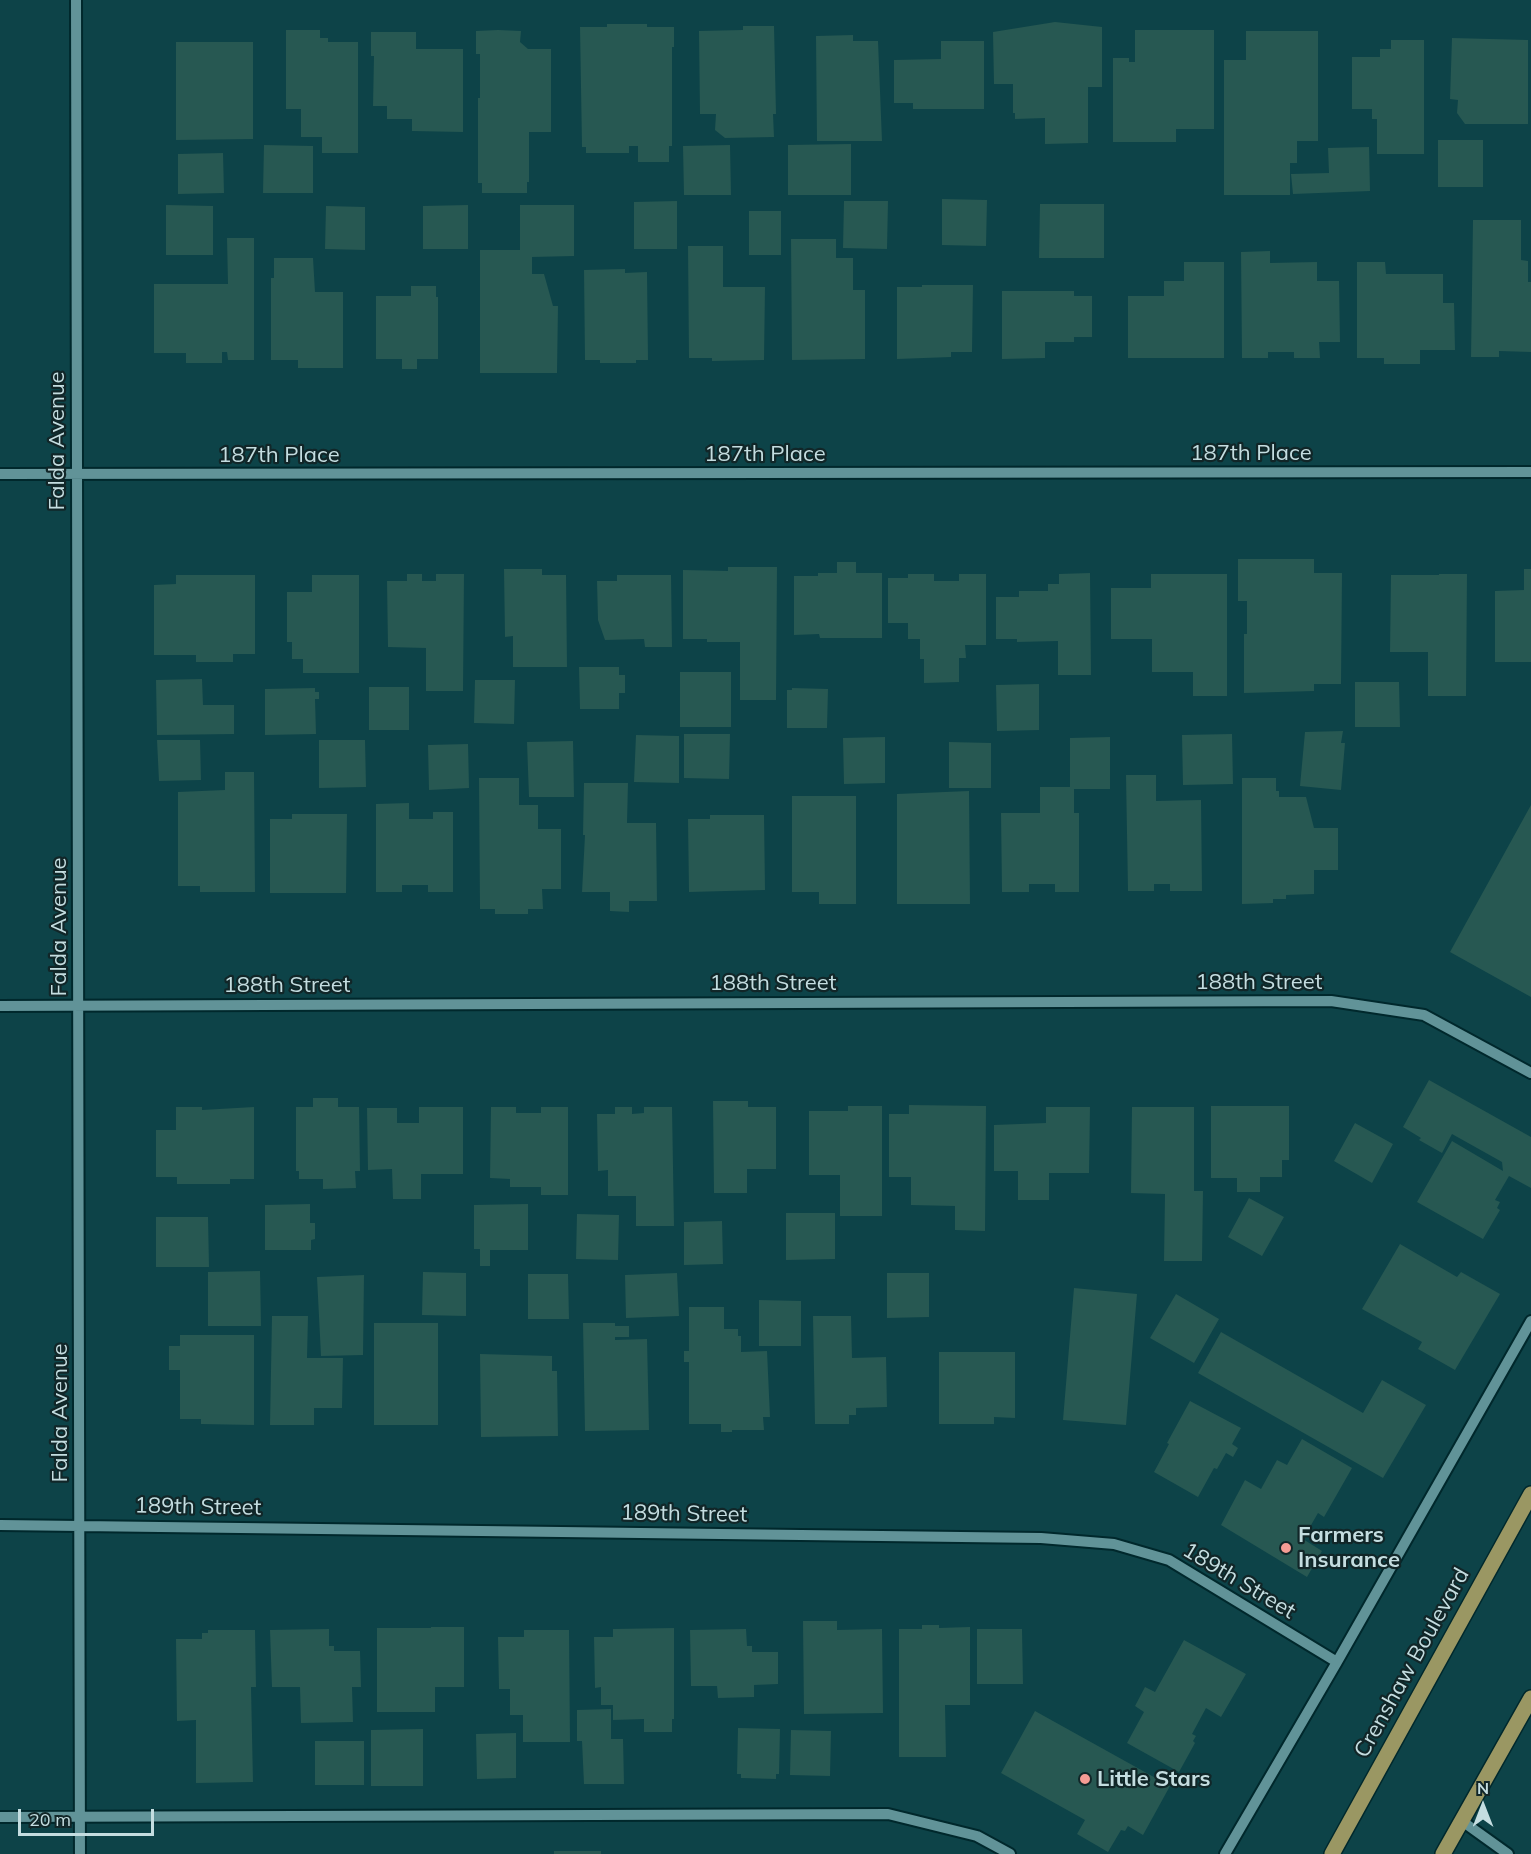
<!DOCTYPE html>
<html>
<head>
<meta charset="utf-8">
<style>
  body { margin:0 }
  #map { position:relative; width:1531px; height:1854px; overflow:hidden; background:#0d4348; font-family:Mulish,sans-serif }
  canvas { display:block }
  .north { position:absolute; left:1453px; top:1776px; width:60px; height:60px; -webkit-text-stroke:4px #112628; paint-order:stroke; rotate:0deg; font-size:16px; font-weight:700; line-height:24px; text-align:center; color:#c4dde0 }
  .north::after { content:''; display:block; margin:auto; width:21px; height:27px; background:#c4dde0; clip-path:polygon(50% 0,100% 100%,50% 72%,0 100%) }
  .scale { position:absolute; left:18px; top:1809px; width:136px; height:27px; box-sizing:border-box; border:3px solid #c4dde0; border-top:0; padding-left:8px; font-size:18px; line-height:21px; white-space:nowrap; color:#c4dde0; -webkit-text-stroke:4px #112628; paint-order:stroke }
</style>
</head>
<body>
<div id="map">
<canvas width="1531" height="1854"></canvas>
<div class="north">N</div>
<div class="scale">20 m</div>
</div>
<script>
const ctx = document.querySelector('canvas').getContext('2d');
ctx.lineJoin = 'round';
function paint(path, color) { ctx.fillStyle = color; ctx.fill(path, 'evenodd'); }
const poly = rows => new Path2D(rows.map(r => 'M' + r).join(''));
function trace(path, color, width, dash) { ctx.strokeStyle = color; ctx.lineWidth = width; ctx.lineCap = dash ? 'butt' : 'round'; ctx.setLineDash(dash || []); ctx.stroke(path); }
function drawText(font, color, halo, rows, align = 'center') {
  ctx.font = font + ' Mulish,sans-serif'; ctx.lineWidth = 4.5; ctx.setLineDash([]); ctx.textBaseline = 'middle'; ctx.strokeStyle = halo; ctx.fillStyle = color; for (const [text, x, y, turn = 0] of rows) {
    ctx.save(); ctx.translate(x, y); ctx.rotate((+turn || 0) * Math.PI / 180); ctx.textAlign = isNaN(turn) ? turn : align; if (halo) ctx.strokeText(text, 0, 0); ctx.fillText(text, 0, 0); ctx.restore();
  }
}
const building = poly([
  [1055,22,1102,27,1102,87,1088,87,1088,143,1045,144,1045,118,1015,119,1015,113,1013,113,1013,84,994,84,993,32],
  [607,24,647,24,647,27,674,27,674,47,672,47,672,146,669,146,669,162,638,162,638,146,629,146,629,153,586,153,586,147,582,147,580,27,607,27],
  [743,26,774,26,776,114,773,114,774,137,725,138,715,130,716,114,700,114,699,31,743,30],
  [286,30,320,30,320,38,328,38,328,42,358,42,358,153,322,153,322,137,301,137,301,109,286,109],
  [498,30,521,31,520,42,528,49,551,49,551,132,529,132,529,182,527,182,527,193,482,193,482,183,478,183,478,98,480,98,480,54,476,54,476,31],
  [1135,30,1214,30,1214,129,1176,129,1176,142,1113,142,1113,58,1129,58,1129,62,1135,62],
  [1246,31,1318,31,1318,141,1297,141,1297,163,1290,163,1290,195,1224,195,1224,60,1246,60],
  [371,32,416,32,416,49,463,49,463,132,412,131,412,119,387,119,387,106,373,106,374,56,371,56],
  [853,35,853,41,878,41,882,141,817,141,816,36],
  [1452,38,1528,40,1528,124,1465,124,1457,113,1458,100,1450,99],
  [1391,40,1424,40,1424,154,1377,154,1377,119,1372,119,1372,109,1352,109,1352,57,1380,57,1380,49,1391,49],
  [941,41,984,41,984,109,913,109,913,103,894,103,894,60,941,59],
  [176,42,253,42,253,139,176,140],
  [1438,140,1483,140,1483,187,1438,187],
  [851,144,851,195,788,195,788,145],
  [264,145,313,146,313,193,263,193],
  [730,145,731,195,684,195,683,146],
  [1369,147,1370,191,1293,194,1291,174,1329,173,1328,148],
  [223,153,224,193,178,194,178,154],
  [942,199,987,200,986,246,942,245],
  [677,201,677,249,634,249,634,202],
  [844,201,888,201,887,249,843,248],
  [1040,204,1104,204,1104,258,1039,258],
  [166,205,213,206,213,255,166,255],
  [468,205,468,249,423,249,423,206],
  [520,205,574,205,574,256,532,257,532,274,544,274,553,306,558,306,557,373,480,373,480,250,520,250],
  [326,206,365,207,365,250,325,249],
  [749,211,781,211,781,255,749,255],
  [1473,220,1521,220,1521,260,1528,261,1528,282,1531,282,1531,352,1499,351,1499,357,1471,357],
  [227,238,254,238,254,360,228,360,227,352,222,352,222,363,186,363,186,353,154,353,154,284,228,284],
  [791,239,836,239,836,258,853,258,853,290,865,290,865,359,792,360],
  [688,246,723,246,723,287,765,287,764,360,712,361,712,358,689,358],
  [1270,251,1270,263,1317,262,1317,281,1339,281,1340,342,1319,342,1320,358,1294,358,1294,352,1268,352,1268,358,1242,358,1241,252],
  [274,258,313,258,315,292,343,292,343,368,298,368,298,360,271,360,271,278,274,278],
  [1184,262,1224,262,1224,358,1128,358,1128,296,1164,296,1164,281,1184,281],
  [1357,262,1385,262,1386,274,1443,274,1443,303,1454,303,1455,350,1420,350,1420,364,1384,364,1384,358,1357,358],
  [625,269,625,273,647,272,648,360,636,360,636,363,600,363,600,360,585,360,584,270],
  [922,285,973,285,972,352,951,352,951,357,897,359,897,287,922,287],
  [411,286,436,286,436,297,438,297,438,359,417,359,417,369,402,369,402,359,376,359,376,296,411,296],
  [1002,291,1074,291,1074,296,1092,296,1092,337,1074,337,1074,342,1045,342,1045,358,1002,359],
  [1238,559,1314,559,1314,573,1342,573,1341,684,1314,684,1314,691,1244,693,1244,634,1247,634,1247,601,1238,601],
  [837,562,856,562,856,573,882,573,882,638,820,638,819,634,794,635,794,576,818,576,818,573,837,573],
  [728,567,777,567,776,700,740,700,740,642,707,642,707,639,683,639,683,570,728,571],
  [504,569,542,569,542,575,566,575,567,667,513,667,513,636,505,637],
  [1524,569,1531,569,1531,662,1495,662,1495,591,1524,590],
  [1090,573,1091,675,1058,675,1058,641,1017,642,1017,639,996,639,996,597,1019,597,1019,591,1048,591,1048,584,1059,584,1059,574],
  [407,574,422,574,422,581,436,581,436,574,464,574,463,691,426,691,426,648,388,647,387,581,407,581],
  [908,574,934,574,934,581,959,581,959,574,986,574,986,645,965,645,966,658,959,658,959,682,924,683,924,659,920,659,920,639,908,639,908,623,888,623,888,578,908,578],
  [1151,574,1227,574,1227,696,1193,696,1193,672,1152,672,1152,639,1111,639,1111,588,1151,588],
  [1439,574,1467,574,1466,696,1428,696,1428,652,1390,652,1391,575,1439,575],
  [176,575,255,575,255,654,233,654,233,662,196,662,196,655,154,655,154,585,176,584],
  [312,575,359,575,359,673,303,673,303,659,292,659,292,642,287,642,287,592,312,592],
  [617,575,671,575,672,647,645,647,644,639,605,640,598,620,597,581,617,581],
  [579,667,619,667,619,675,625,675,625,693,619,693,619,709,580,709],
  [680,672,731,672,731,727,680,727],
  [202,679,203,705,234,705,234,734,157,735,156,680],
  [475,680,515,680,514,724,474,723],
  [1355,682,1399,682,1400,727,1355,727],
  [1039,684,1039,730,997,731,996,685],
  [369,687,409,687,409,730,369,730],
  [315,688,315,692,319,692,319,699,315,699,316,734,265,735,265,689],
  [792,688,828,689,827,728,787,728,787,690,792,690],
  [1343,731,1341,743,1345,743,1341,790,1300,786,1305,732],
  [684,734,730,734,729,779,684,778],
  [1232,734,1233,784,1183,785,1182,735],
  [636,735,679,736,679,783,634,782],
  [885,737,885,783,844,784,843,738],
  [1110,737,1110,789,1074,789,1074,813,1079,813,1079,892,1055,892,1055,884,1029,884,1029,892,1002,892,1001,813,1040,813,1040,787,1070,787,1070,738],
  [157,740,200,740,201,780,159,781],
  [319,740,365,740,366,787,319,788],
  [573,741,574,797,529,797,527,742],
  [949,742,991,743,991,788,949,788],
  [468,744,469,788,429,790,428,745],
  [225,772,254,772,255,892,200,892,200,886,178,886,178,792,225,790],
  [1126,775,1156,775,1156,801,1201,800,1202,891,1170,891,1170,884,1154,884,1154,891,1128,891],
  [479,778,519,778,519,805,538,805,538,829,561,829,561,889,542,889,543,909,528,909,528,914,495,914,495,909,480,909],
  [1242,778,1276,778,1276,791,1279,791,1279,797,1306,797,1314,828,1338,828,1338,870,1314,870,1314,894,1286,895,1286,899,1273,899,1273,903,1242,904],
  [584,783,628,783,627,823,656,823,657,901,629,901,629,912,610,911,610,892,582,892,585,835,583,835],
  [969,791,970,904,897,904,897,794],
  [792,796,856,796,856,904,819,904,819,892,792,892],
  [409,803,409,819,433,819,433,812,453,812,453,892,428,892,428,885,402,885,402,892,376,892,376,804],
  [1531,805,1531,997,1450,952],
  [292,814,347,814,346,893,270,893,270,819,292,819],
  [710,815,764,815,765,890,689,892,688,819,710,819],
  [1429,1080,1531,1137,1531,1188,1509,1176,1495,1200,1500,1202,1497,1208,1500,1210,1483,1239,1417,1202,1452,1141,1503,1171,1502,1162,1452,1134,1442,1153,1419,1140,1421,1138,1403,1127],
  [313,1098,338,1098,338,1107,359,1107,360,1171,355,1171,356,1188,323,1189,323,1179,299,1179,299,1171,296,1171,296,1107,313,1107],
  [713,1101,748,1101,748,1107,776,1107,776,1169,747,1169,747,1193,714,1193],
  [909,1105,986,1106,985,1231,955,1230,955,1206,911,1205,911,1177,889,1177,889,1114,909,1114],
  [848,1106,882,1106,882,1216,840,1216,840,1175,809,1175,809,1111,848,1111],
  [1211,1106,1289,1106,1289,1160,1282,1160,1282,1177,1260,1177,1260,1192,1237,1192,1237,1178,1211,1178],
  [176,1107,202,1107,202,1110,254,1107,254,1179,230,1179,230,1184,177,1184,177,1177,156,1177,156,1130,176,1130],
  [419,1107,463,1107,463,1174,421,1174,421,1199,393,1199,392,1169,368,1170,367,1108,397,1108,397,1123,419,1123],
  [491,1107,516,1107,516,1113,541,1113,541,1107,568,1107,568,1195,541,1195,541,1187,510,1187,510,1179,490,1178],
  [615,1107,632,1107,632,1114,644,1113,644,1107,672,1107,674,1226,636,1226,636,1196,608,1196,608,1170,598,1171,597,1114,615,1114],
  [1046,1107,1090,1107,1089,1173,1049,1173,1049,1200,1018,1200,1018,1171,994,1171,994,1125,1046,1123],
  [1132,1107,1194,1107,1194,1191,1203,1191,1202,1261,1164,1261,1165,1194,1131,1193],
  [1355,1123,1393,1144,1372,1183,1334,1161],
  [1249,1198,1284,1217,1262,1256,1228,1237],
  [310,1204,310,1223,315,1223,315,1239,311,1240,311,1250,265,1250,265,1205],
  [528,1204,528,1250,490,1250,490,1266,480,1266,480,1249,474,1249,474,1205],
  [786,1213,835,1213,835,1259,786,1260],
  [577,1214,619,1215,618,1260,576,1259],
  [156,1217,208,1217,209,1267,156,1267],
  [722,1221,723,1264,684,1265,684,1222],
  [1400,1244,1457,1277,1461,1272,1500,1294,1455,1370,1418,1349,1422,1342,1362,1309],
  [260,1271,261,1326,208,1326,208,1272],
  [423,1272,466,1273,466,1316,422,1315],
  [677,1273,679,1316,626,1318,625,1275],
  [887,1273,929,1273,929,1317,887,1318],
  [528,1274,568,1274,569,1319,528,1319],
  [364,1275,363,1355,321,1356,317,1277],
  [1074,1288,1137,1294,1126,1425,1063,1420],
  [1176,1294,1219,1319,1194,1363,1150,1338],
  [759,1300,801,1301,801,1346,759,1346],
  [689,1307,724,1307,724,1329,738,1329,738,1336,741,1336,741,1352,767,1351,770,1417,763,1417,764,1430,732,1430,732,1432,721,1432,721,1424,689,1424,689,1362,684,1362,684,1351,689,1351],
  [272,1316,308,1316,307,1358,343,1358,342,1408,314,1408,314,1425,270,1425],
  [813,1316,851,1316,852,1358,886,1357,887,1407,856,1408,856,1415,849,1415,849,1424,815,1424],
  [374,1323,438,1323,438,1425,374,1425],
  [583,1323,615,1323,615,1326,629,1326,629,1337,615,1337,615,1340,647,1339,649,1430,585,1431],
  [1221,1332,1363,1413,1382,1380,1426,1405,1383,1478,1198,1373],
  [180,1335,254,1335,254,1425,201,1424,201,1419,180,1419,180,1370,169,1370,169,1346,180,1346],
  [939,1352,1015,1352,1015,1418,994,1417,994,1424,939,1424],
  [480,1354,552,1356,552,1371,557,1371,558,1436,481,1437],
  [1190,1401,1241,1428,1232,1444,1238,1448,1233,1457,1226,1453,1217,1469,1214,1468,1198,1497,1154,1472,1169,1444,1167,1443],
  [1302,1439,1352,1468,1324,1517,1318,1513,1303,1539,1322,1551,1307,1577,1221,1525,1245,1480,1261,1489,1277,1460,1287,1465],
  [803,1621,837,1621,837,1630,882,1629,883,1713,804,1714],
  [922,1625,939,1625,939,1628,970,1627,970,1705,945,1705,946,1757,899,1757,899,1629,922,1629],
  [431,1627,464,1627,464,1687,435,1687,435,1712,377,1712,377,1628,431,1628],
  [674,1628,674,1719,672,1719,672,1732,644,1732,644,1719,613,1720,613,1705,601,1705,601,1687,595,1688,594,1637,613,1637,613,1629],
  [329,1629,329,1646,334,1646,334,1651,360,1651,361,1687,352,1687,353,1722,301,1723,300,1687,272,1687,270,1630],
  [746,1629,747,1646,752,1646,752,1652,778,1652,778,1684,754,1685,754,1697,718,1698,717,1686,691,1686,690,1630],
  [977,1629,1022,1629,1023,1684,977,1684],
  [208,1630,255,1630,256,1687,251,1687,253,1782,196,1783,196,1720,177,1721,176,1639,202,1639,202,1633,208,1633],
  [524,1630,569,1630,570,1742,523,1742,523,1715,510,1715,510,1689,499,1689,498,1637,524,1637],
  [1184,1640,1246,1674,1221,1717,1206,1708,1192,1734,1196,1736,1193,1741,1195,1743,1179,1772,1127,1743,1144,1712,1135,1706,1145,1687,1155,1692],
  [611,1709,611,1739,623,1739,624,1784,584,1784,582,1741,577,1741,577,1710],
  [1035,1711,1170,1786,1143,1835,1128,1826,1125,1831,1121,1830,1108,1852,1077,1834,1085,1820,1001,1773],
  [738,1728,780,1729,779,1774,776,1774,776,1779,741,1778,741,1774,737,1774],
  [423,1729,423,1786,371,1786,371,1730],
  [791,1730,831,1731,830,1776,790,1775],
  [516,1733,516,1778,477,1779,476,1734],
  [315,1741,364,1741,364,1785,315,1785],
  [554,1851,601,1851,601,1854,554,1854]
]);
const minor = poly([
  [76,0,80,1854],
  [0,474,1531,472],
  [0,1006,1331,1001,1424,1015,1531,1073],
  [0,1525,1041,1538,1114,1544,1169,1560,1337,1662],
  [0,1817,888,1814,977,1836,1010,1854],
  [1462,1821,1508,1854],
  [1225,1854,1337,1662,1531,1321]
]);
const major = poly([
  [1332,1854,1531,1494],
  [1443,1854,1531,1698]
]);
const markers = [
  [1286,1548,6,"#f59c94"],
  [1085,1779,6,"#f59c94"]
];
const streetNames = [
  ["Falda Avenue",57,441,-90],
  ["187th Place",1251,453],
  ["187th Place",765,454],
  ["187th Place",279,455],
  ["Falda Avenue",59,927,-90],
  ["188th Street",1259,982],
  ["188th Street",773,983],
  ["188th Street",287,985],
  ["Falda Avenue",60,1413,-90],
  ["189th Street",198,1507,1],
  ["189th Street",684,1514,1],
  ["189th Street",1239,1581,31],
  ["Crenshaw Boulevard",1412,1663,-61]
];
const poiNames = [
  ["Farmers",1298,1535],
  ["Insurance",1298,1560],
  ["Little Stars",1097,1779]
];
paint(building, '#275852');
trace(minor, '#00282c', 14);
trace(major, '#00282c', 18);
trace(minor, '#619398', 10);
trace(major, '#9a9763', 15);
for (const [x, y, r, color] of markers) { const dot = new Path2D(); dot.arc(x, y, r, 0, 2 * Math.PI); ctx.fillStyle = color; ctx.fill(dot); trace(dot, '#112628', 2); }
drawText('22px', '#c4dde0', '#112628', streetNames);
drawText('bold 22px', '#c4dde0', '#112628', poiNames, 'left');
</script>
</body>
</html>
